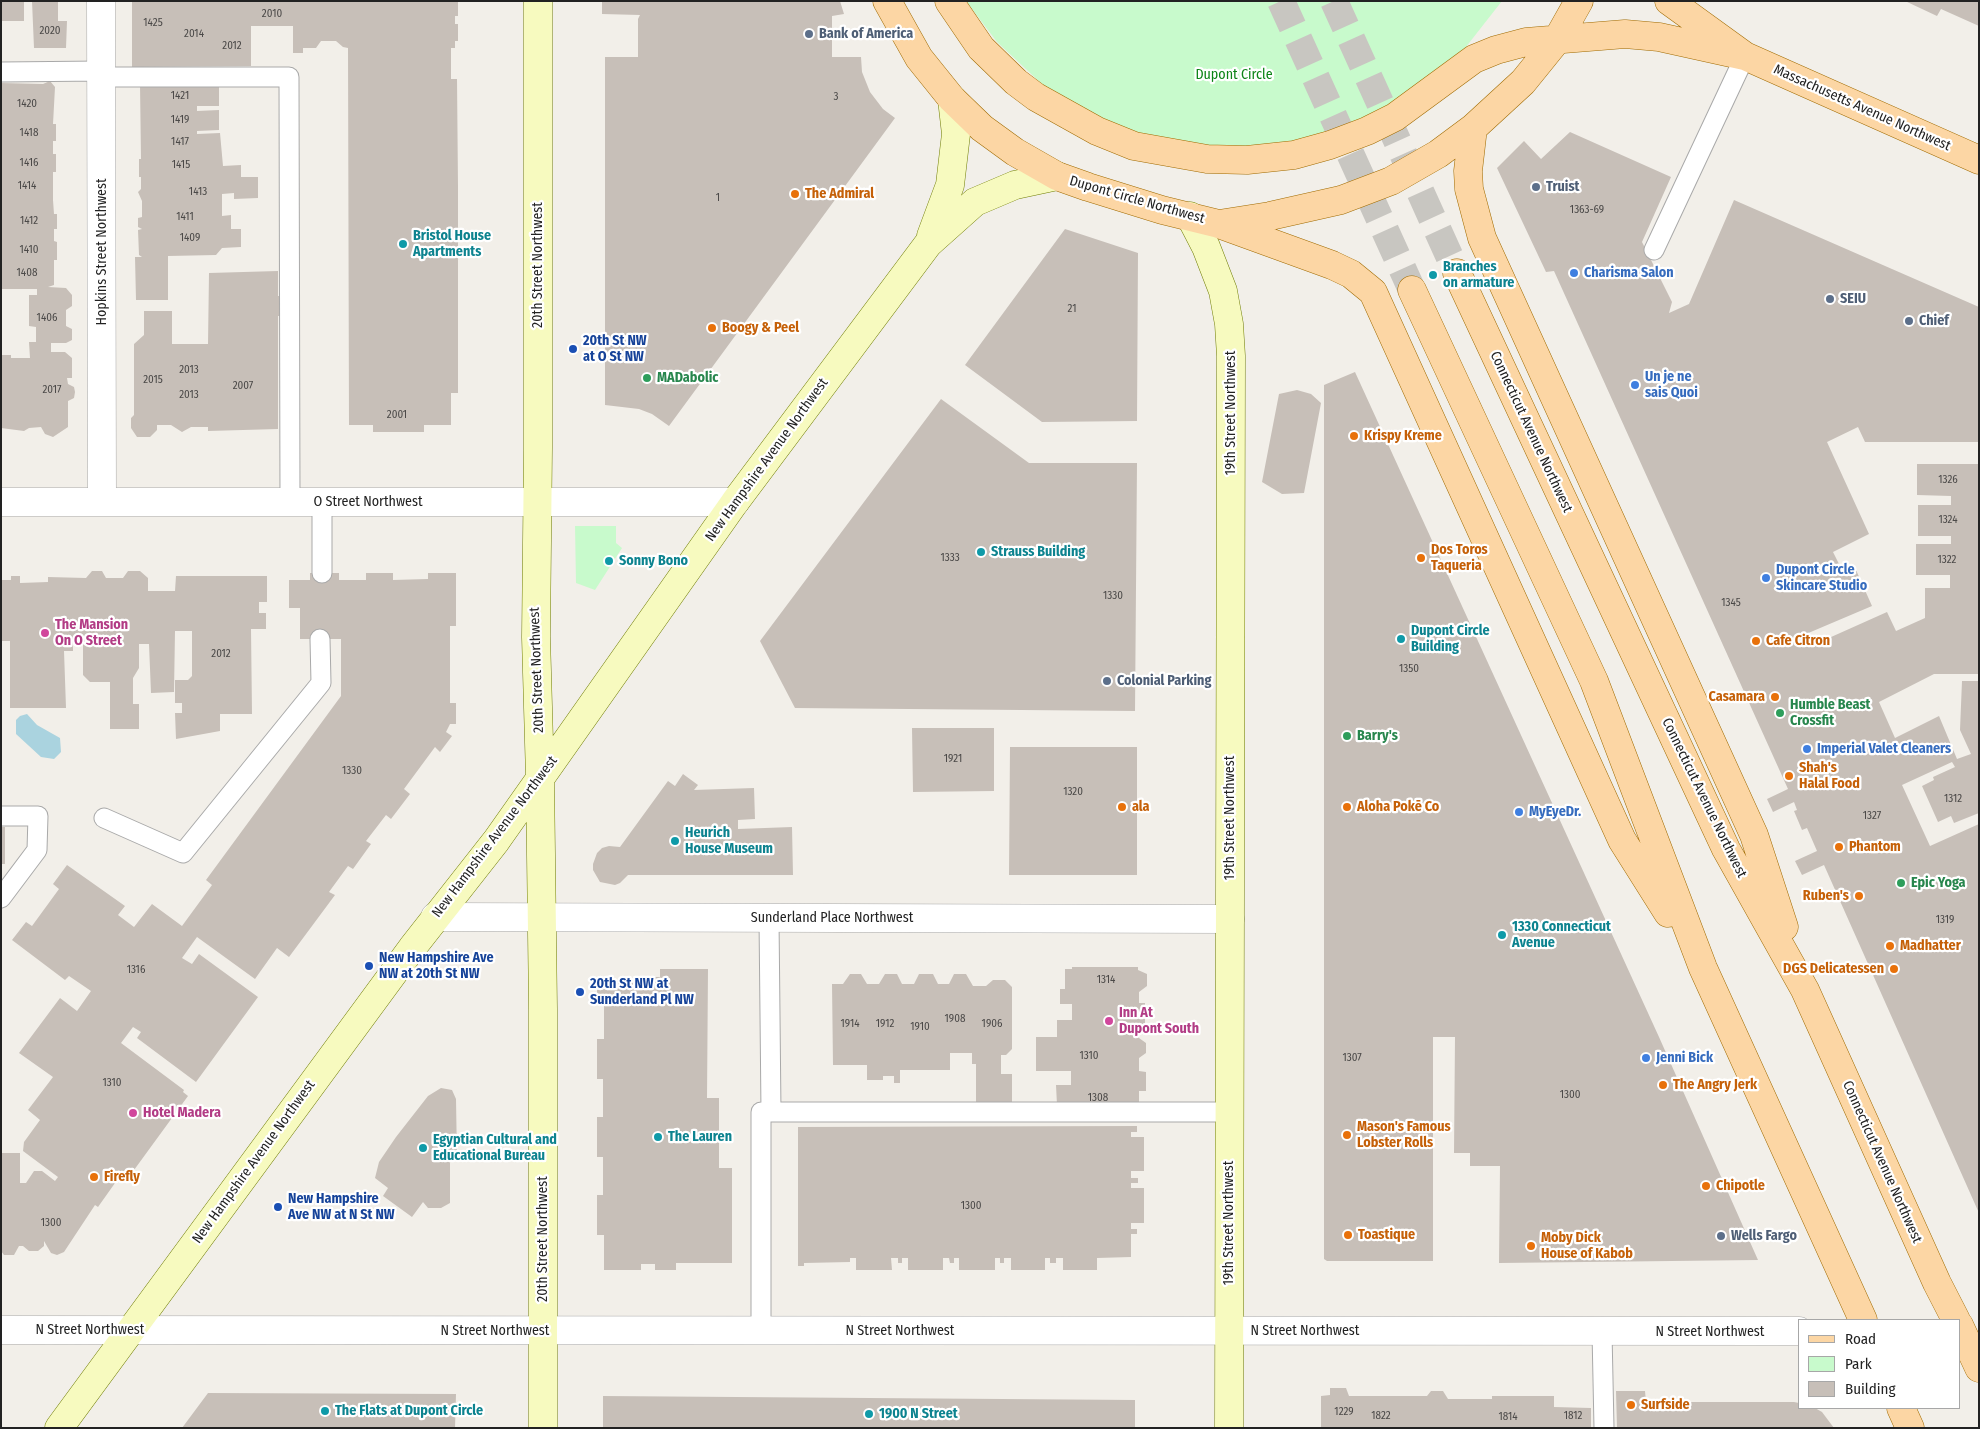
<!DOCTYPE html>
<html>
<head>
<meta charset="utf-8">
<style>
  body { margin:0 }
  #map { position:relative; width:1980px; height:1429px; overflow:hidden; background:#f2efe9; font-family:"Fira Sans Condensed",sans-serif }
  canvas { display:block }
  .frame { position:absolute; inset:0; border:2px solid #222; pointer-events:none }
  .legend { position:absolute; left:1798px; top:1319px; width:162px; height:90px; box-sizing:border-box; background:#fff; border:1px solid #a7a7a7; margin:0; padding:6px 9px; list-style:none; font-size:15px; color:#222 }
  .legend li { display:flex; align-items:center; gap:10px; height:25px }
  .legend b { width:25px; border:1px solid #a7a7a7 }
</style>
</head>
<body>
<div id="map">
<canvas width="1980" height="1429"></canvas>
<div class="frame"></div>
<ul class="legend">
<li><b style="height:6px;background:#fcd6a4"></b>Road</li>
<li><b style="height:14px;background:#c8facc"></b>Park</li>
<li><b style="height:14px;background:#c7bfb8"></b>Building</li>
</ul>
</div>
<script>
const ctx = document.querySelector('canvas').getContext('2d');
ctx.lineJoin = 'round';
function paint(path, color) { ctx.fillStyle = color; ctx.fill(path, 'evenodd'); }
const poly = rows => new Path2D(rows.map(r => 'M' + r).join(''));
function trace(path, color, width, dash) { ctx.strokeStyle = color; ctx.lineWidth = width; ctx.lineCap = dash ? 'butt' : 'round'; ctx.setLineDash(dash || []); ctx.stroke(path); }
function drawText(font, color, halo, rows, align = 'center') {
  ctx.font = font + ' "Fira Sans Condensed",sans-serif'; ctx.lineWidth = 4.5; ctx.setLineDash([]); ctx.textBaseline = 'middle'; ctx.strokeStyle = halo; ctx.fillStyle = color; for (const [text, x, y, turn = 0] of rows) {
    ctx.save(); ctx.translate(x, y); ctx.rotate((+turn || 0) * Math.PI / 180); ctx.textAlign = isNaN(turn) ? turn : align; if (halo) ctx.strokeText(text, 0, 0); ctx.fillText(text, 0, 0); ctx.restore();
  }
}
const park = poly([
  [966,1,1502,1,1462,52,1412,94,1334,132,1271,146,1205,147,1142,134,1101,119,1044,86,997,42],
  [575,526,616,526,616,543,622,548,595,590,576,583]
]);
const water = poly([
  [27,714,37,725,60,738,61,752,54,759,41,757,16,734,16,720,20,716]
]);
const building = poly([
  [1,1,24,1,24,21,1,21],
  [32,1,58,1,58,21,67,21,66,48,34,48],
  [132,1,458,1,458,16,455,16,455,24,458,24,458,41,455,41,455,48,451,48,451,79,457,79,458,187,458,393,451,393,451,425,424,425,424,432,373,432,373,425,349,425,348,48,343,47,336,41,321,41,316,48,303,48,303,53,293,53,293,26,251,26,251,66,141,67,141,70,132,70],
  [602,1,840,1,844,14,832,16,832,57,861,57,862,72,870,92,883,109,895,118,669,426,652,414,639,409,605,405,605,57,638,57,638,19,640,15,602,14],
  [1905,1,1979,1,1979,26,1941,9,1937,16],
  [50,81,55,87,53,124,56,124,56,141,53,141,53,154,56,154,56,172,53,172,53,200,54,214,57,214,57,229,54,229,54,241,57,242,57,260,54,260,54,285,48,287,66,288,72,295,72,306,66,310,66,326,72,329,72,340,66,343,51,343,51,352,65,352,72,358,72,378,67,378,68,384,74,387,75,392,74,398,68,401,68,427,53,437,45,434,41,427,29,428,24,431,1,428,1,355,11,355,11,358,30,358,29,342,36,342,36,327,29,326,29,295,37,295,37,289,1,289,1,83,43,84],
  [140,84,219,85,219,106,197,106,197,111,219,110,219,130,197,131,197,134,220,133,223,166,241,165,241,177,258,177,258,198,234,199,234,193,222,194,222,216,231,215,231,229,241,229,241,247,222,248,216,255,168,256,168,300,136,300,135,257,142,257,139,255,138,230,142,229,138,227,138,218,142,217,142,201,138,192,141,189,141,177,139,177,139,159,141,159],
  [1570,132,1671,177,1642,242,1672,302,1669,313,1689,304,1734,200,1979,307,1979,442,1865,442,1858,427,1827,442,1869,534,1833,552,1845,576,1856,570,1872,606,1806,634,1811,646,1887,612,1896,631,1925,618,1925,588,1950,588,1950,575,1916,575,1916,544,1951,544,1951,536,1918,536,1918,505,1951,505,1951,496,1917,495,1917,464,1979,464,1979,674,1934,674,1879,702,1895,738,1939,716,1957,759,1971,754,1960,730,1962,681,1979,681,1979,813,1954,823,1951,816,1938,822,1922,786,1934,780,1933,777,1955,767,1952,762,1902,785,1930,846,1979,824,1979,1213,1824,865,1802,875,1795,861,1817,851,1807,828,1802,830,1794,811,1797,810,1794,802,1773,812,1767,799,1788,789,1554,271,1546,272,1497,168,1524,141,1541,159],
  [1065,229,1138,253,1137,421,1042,422,965,365],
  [278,271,278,296,286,296,286,316,278,316,278,429,208,431,208,427,191,427,182,432,171,425,157,425,157,430,150,437,137,437,131,428,131,418,134,415,134,344,144,335,144,311,172,311,172,344,208,344,209,273],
  [1355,372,1659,1037,1758,1260,1499,1263,1500,1166,1470,1166,1470,1153,1454,1153,1455,1037,1433,1037,1433,1261,1327,1261,1324,1259,1324,385],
  [1297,390,1311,394,1321,403,1304,493,1282,494,1262,482,1279,394],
  [941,399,1029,463,1137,463,1135,711,795,708,760,641],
  [92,571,102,571,106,578,123,578,128,571,140,571,148,578,148,591,175,591,176,576,267,576,267,602,259,602,259,613,266,613,266,629,251,629,252,714,220,714,220,731,176,739,175,713,182,713,182,703,175,703,175,680,188,680,192,676,192,631,175,631,174,692,151,693,149,644,139,644,139,668,133,678,133,704,139,704,139,729,110,729,110,682,90,682,83,675,83,642,73,642,73,651,64,651,66,708,10,708,10,641,1,641,1,580,11,580,11,576,20,576,20,583,48,582,48,577,86,578],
  [310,573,339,573,339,580,366,580,366,573,393,573,393,580,428,579,428,573,456,573,456,626,450,626,450,703,456,703,456,724,450,724,446,732,452,736,440,752,435,747,404,789,410,794,391,819,386,815,366,841,371,844,353,869,348,866,329,892,335,895,289,957,277,948,255,979,197,937,182,958,192,964,199,954,258,997,196,1082,137,1038,141,1032,133,1027,121,1043,184,1090,183,1092,188,1096,126,1181,120,1176,98,1207,95,1205,64,1252,57,1255,51,1253,44,1241,44,1246,38,1251,29,1251,23,1246,19,1246,14,1255,4,1255,1,1251,1,1153,20,1153,20,1183,26,1183,34,1171,42,1171,55,1181,58,1177,23,1151,24,1142,40,1120,28,1110,53,1077,19,1053,60,998,77,1011,91,991,69,976,65,980,12,940,26,922,32,926,59,889,53,884,67,865,125,906,118,915,134,927,152,904,182,926,212,885,206,880,341,696,341,639,300,639,300,608,289,608,289,580,310,580],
  [912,728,994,728,994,791,913,792],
  [1010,747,1137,747,1137,875,1009,875],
  [683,774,698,785,694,790,754,788,755,819,738,820,738,829,792,827,793,875,628,875,620,883,615,885,600,882,593,870,593,864,597,853,602,848,609,846,620,847,668,781,675,786],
  [1,827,5,827,5,864,1,864],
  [1072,967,1138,967,1138,970,1147,974,1147,986,1139,992,1139,1003,1145,1003,1145,1024,1139,1024,1139,1038,1146,1043,1146,1053,1139,1058,1139,1071,1146,1072,1146,1091,1139,1091,1139,1106,1057,1105,1056,1085,1071,1085,1071,1071,1036,1071,1036,1037,1057,1037,1057,1020,1072,1020,1072,1004,1060,1004,1060,989,1065,989,1065,969,1072,969],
  [660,969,708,969,707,1098,719,1098,719,1168,732,1168,732,1263,676,1263,676,1270,655,1270,655,1264,641,1264,641,1270,604,1270,604,1235,597,1235,597,1195,603,1195,603,1157,597,1157,597,1117,603,1117,603,1079,597,1079,597,1039,604,1039,604,1001,597,1001,597,981,646,981,646,977,660,977],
  [850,974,861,974,867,984,879,984,885,974,897,974,902,984,914,984,919,974,933,974,938,984,949,984,954,974,966,974,973,986,986,986,993,980,1005,980,1012,987,1012,1049,1006,1055,1001,1055,1001,1074,1012,1074,1012,1104,976,1104,976,1064,972,1064,972,1053,950,1053,950,1070,900,1070,900,1083,894,1083,894,1076,883,1076,883,1080,867,1080,867,1065,833,1065,832,984,843,984],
  [441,1088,452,1090,456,1099,457,1159,450,1159,450,1203,441,1208,428,1208,423,1202,412,1217,383,1196,388,1188,375,1178,379,1162,396,1137,428,1096],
  [1137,1126,1137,1132,1131,1132,1131,1137,1144,1137,1144,1171,1131,1171,1131,1178,1138,1178,1138,1183,1131,1183,1131,1188,1144,1188,1144,1223,1131,1223,1131,1229,1137,1229,1137,1234,1131,1234,1131,1257,1097,1258,1097,1270,1063,1270,1063,1258,1056,1258,1056,1263,1050,1263,1050,1258,1045,1258,1045,1270,1011,1270,1011,1258,1004,1258,1004,1263,1000,1263,1000,1258,995,1258,995,1270,959,1270,959,1258,954,1258,954,1263,950,1263,949,1258,943,1258,943,1270,908,1270,908,1258,902,1258,902,1263,898,1263,898,1258,891,1258,892,1270,856,1270,856,1258,850,1258,850,1262,804,1263,804,1266,798,1266,798,1127],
  [1330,1388,1346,1388,1349,1396,1427,1396,1431,1391,1443,1391,1448,1399,1492,1399,1492,1396,1554,1396,1554,1407,1591,1408,1591,1428,1321,1428,1321,1396,1330,1395],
  [1616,1391,1645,1391,1646,1402,1794,1402,1799,1403,1799,1408,1815,1408,1822,1412,1834,1428,1617,1428],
  [208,1393,456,1394,455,1428,182,1428],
  [603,1396,1135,1400,1135,1428,603,1428]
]);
const primaryTunnel = poly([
  [1281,1,1412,290],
  [1334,1,1457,273]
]);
const lane = poly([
  [1,72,101,71],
  [101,77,289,77,290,502],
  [1654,250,1745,56],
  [322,502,322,573],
  [1,816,38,816,37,850,1,898],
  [104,818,183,853,321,683,320,639],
  [769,918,771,1112],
  [761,1331,761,1112,1230,1112],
  [1602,1332,1604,1428]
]);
const street = poly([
  [101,1,102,502],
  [1,502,735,502],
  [435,917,1230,919],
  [1,1330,1799,1331]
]);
const secondary = poly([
  [538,1,538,448,536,637,540,777,543,1009,543,1428],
  [1190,216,1206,247,1223,291,1229,324,1231,356,1229,1428],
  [931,236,950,185,956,134,952,99],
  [59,1428,412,948,496,841,735,502,928,244,975,202,1015,185,1057,176]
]);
const primary = poly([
  [887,1,919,58,952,99,982,128,1015,152,1057,176,1088,187,1162,210,1219,224,1270,216,1341,200,1391,181,1438,154,1473,128,1523,82,1557,40,1579,1],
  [949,1,981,48,1016,82,1036,97,1097,131,1134,146,1207,159,1247,160,1294,155,1330,145,1367,131,1395,117,1474,59,1496,50,1526,42,1625,34,1659,37,1745,56],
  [1669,1,1745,56,1979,160],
  [1473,128,1468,171,1469,189,1482,238,1754,835,1784,927],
  [1219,224,1332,265,1351,274,1373,292,1622,840,1668,913],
  [1457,273,1726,849,1805,990,1937,1283,1956,1320],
  [1412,290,1594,681,1703,968,1863,1320],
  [1959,1325,1979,1368],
  [1901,1408,1910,1428]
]);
const markers = [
  [809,34,5,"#5c6f8a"],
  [1536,187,5,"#5c6f8a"],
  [795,194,5,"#e8710a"],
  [403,244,5,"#0f9aa8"],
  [1574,273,5,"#3f7fe0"],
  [1433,275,5,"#0f9aa8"],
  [1830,299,5,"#5c6f8a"],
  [1909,321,5,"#5c6f8a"],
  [712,328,5,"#e8710a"],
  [573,349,5,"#1a4fb4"],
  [647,378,5,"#2e9e5b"],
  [1635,385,5,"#3f7fe0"],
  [1354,436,5,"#e8710a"],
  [981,552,5,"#0f9aa8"],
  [1421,558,5,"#e8710a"],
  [609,561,5,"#0f9aa8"],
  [1766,578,5,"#3f7fe0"],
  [45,633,5,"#d1479c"],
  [1401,639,5,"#0f9aa8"],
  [1756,641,5,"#e8710a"],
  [1107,681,5,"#5c6f8a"],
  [1775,697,5,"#e8710a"],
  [1780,713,5,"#2e9e5b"],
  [1347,736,5,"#2e9e5b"],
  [1807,749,5,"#3f7fe0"],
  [1789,776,5,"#e8710a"],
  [1122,807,5,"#e8710a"],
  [1347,807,5,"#e8710a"],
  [1519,812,5,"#3f7fe0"],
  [675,841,5,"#0f9aa8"],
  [1839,847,5,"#e8710a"],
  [1901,883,5,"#2e9e5b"],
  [1859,896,5,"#e8710a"],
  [1502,935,5,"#0f9aa8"],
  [1890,946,5,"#e8710a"],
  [369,966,5,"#1a4fb4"],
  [1894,969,5,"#e8710a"],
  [580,992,5,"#1a4fb4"],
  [1109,1021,5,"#d1479c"],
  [1646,1058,5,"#3f7fe0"],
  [1663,1085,5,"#e8710a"],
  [133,1113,5,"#d1479c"],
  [1347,1135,5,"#e8710a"],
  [658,1137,5,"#0f9aa8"],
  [423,1148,5,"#0f9aa8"],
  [94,1177,5,"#e8710a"],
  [1706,1186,5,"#e8710a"],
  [278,1207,5,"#1a4fb4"],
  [1348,1235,5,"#e8710a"],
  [1721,1236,5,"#5c6f8a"],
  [1531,1246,5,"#e8710a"],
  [1631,1405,5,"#e8710a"],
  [325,1411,5,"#0f9aa8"],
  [869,1414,5,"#0f9aa8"]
];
const numberNames = [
  ["2010",272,14],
  ["1425",153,23],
  ["2020",50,31],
  ["2014",194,34],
  ["2012",232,46],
  ["1421",180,96],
  ["3",836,97],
  ["1420",27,104],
  ["1419",180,120],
  ["1418",29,133],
  ["1417",180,142],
  ["1416",29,163],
  ["1415",181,165],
  ["1414",27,186],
  ["1413",198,192],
  ["1",718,198],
  ["1363-69",1587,210],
  ["1411",185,217],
  ["1412",29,221],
  ["1409",190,238],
  ["1410",29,250],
  ["1408",27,273],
  ["21",1072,309],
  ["1406",47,318],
  ["2013",189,370],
  ["2015",153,380],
  ["2007",243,386],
  ["2017",52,390],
  ["2013",189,395],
  ["2001",397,415],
  ["1326",1948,480],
  ["1324",1948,520],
  ["1333",950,558],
  ["1322",1947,560],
  ["1330",1113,596],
  ["1345",1731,603],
  ["2012",221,654],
  ["1350",1409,669],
  ["1921",953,759],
  ["1330",352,771],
  ["1320",1073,792],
  ["1312",1953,799],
  ["1327",1872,816],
  ["1319",1945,920],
  ["1316",136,970],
  ["1314",1106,980],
  ["1908",955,1019],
  ["1914",850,1024],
  ["1912",885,1024],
  ["1906",992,1024],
  ["1910",920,1027],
  ["1310",1089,1056],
  ["1307",1352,1058],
  ["1310",112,1083],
  ["1300",1570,1095],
  ["1308",1098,1098],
  ["1300",971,1206],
  ["1300",51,1223],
  ["1229",1344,1412],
  ["1822",1381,1416],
  ["1812",1573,1416],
  ["1814",1508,1417]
];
const serviceNames = [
  ["Bank of America",819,34],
  ["Truist",1546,187],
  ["SEIU",1840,299],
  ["Chief",1919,321],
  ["Colonial Parking",1117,681],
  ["Wells Fargo",1731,1236]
];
const parkNames = [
  ["Dupont Circle",1234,75]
];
const streetNames = [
  ["Massachusetts Avenue Northwest",1862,108,24],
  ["Dupont Circle Northwest",1137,200,16],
  ["Hopkins Street Northwest",102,252,-90],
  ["20th Street Northwest",538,265,-90],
  ["19th Street Northwest",1231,413,-90],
  ["Connecticut Avenue Northwest",1531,432,65],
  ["New Hampshire Avenue Northwest",767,460,-54],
  ["O Street Northwest",368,502],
  ["20th Street Northwest",537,670,-92],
  ["Connecticut Avenue Northwest",1704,798,64],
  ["19th Street Northwest",1230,818,-90],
  ["New Hampshire Avenue Northwest",495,837,-53],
  ["Sunderland Place Northwest",832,918],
  ["New Hampshire Avenue Northwest",254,1162,-54],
  ["Connecticut Avenue Northwest",1882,1162,66],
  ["19th Street Northwest",1229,1223,-90],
  ["20th Street Northwest",543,1239,-90],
  ["N Street Northwest",90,1330],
  ["N Street Northwest",495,1331],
  ["N Street Northwest",900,1331],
  ["N Street Northwest",1305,1331],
  ["N Street Northwest",1710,1332]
];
const foodNames = [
  ["The Admiral",805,194],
  ["Boogy & Peel",722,328],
  ["Krispy Kreme",1364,436],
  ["Dos Toros",1431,550],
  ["Taqueria",1431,566],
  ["Cafe Citron",1766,641],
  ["Casamara",1765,697,"right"],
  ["Shah's",1799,768],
  ["Halal Food",1799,784],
  ["ala",1132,807],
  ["Aloha Pokē Co",1357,807],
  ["Phantom",1849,847],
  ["Ruben's",1849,896,"right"],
  ["Madhatter",1900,946],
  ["DGS Delicatessen",1884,969,"right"],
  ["The Angry Jerk",1673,1085],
  ["Mason's Famous",1357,1127],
  ["Lobster Rolls",1357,1143],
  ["Firefly",104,1177],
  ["Chipotle",1716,1186],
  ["Toastique",1358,1235],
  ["Moby Dick",1541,1238],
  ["House of Kabob",1541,1254],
  ["Surfside",1641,1405]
];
const cultureNames = [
  ["Bristol House",413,236],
  ["Apartments",413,252],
  ["Branches",1443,267],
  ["on armature",1443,283],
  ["Strauss Building",991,552],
  ["Sonny Bono",619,561],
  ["Dupont Circle",1411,631],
  ["Building",1411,647],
  ["Heurich",685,833],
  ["House Museum",685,849],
  ["1330 Connecticut",1512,927],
  ["Avenue",1512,943],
  ["The Lauren",668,1137],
  ["Egyptian Cultural and",433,1140],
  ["Educational Bureau",433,1156],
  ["The Flats at Dupont Circle",335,1411],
  ["1900 N Street",879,1414]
];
const shopNames = [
  ["Charisma Salon",1584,273],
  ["Un je ne",1645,377],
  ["sais Quoi",1645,393],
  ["Dupont Circle",1776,570],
  ["Skincare Studio",1776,586],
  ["Imperial Valet Cleaners",1817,749],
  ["MyEyeDr.",1529,812],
  ["Jenni Bick",1656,1058]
];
const transitNames = [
  ["20th St NW",583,341],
  ["at O St NW",583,357],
  ["New Hampshire Ave",379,958],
  ["NW at 20th St NW",379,974],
  ["20th St NW at",590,984],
  ["Sunderland Pl NW",590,1000],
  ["New Hampshire",288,1199],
  ["Ave NW at N St NW",288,1215]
];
const leisureNames = [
  ["MADabolic",657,378],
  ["Humble Beast",1790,705],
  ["Crossfit",1790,721],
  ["Barry's",1357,736],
  ["Epic Yoga",1911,883]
];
const hotelNames = [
  ["The Mansion",55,625],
  ["On O Street",55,641],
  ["Inn At",1119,1013],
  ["Dupont South",1119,1029],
  ["Hotel Madera",143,1113]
];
paint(park, '#c8facc');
paint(water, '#aad3df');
paint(building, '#c7bfb8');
trace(primaryTunnel, '#c8c6c1', 28, [28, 14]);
trace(lane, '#a9a9a9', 21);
trace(street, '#a9a9a9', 29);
trace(secondary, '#707d05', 29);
trace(primary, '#a06b00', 29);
trace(lane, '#fff', 19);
trace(street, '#fff', 28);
trace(secondary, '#f7fabf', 28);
trace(primary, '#fcd6a4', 28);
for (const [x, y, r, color] of markers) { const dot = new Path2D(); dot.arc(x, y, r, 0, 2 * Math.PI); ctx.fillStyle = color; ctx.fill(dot); trace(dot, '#fff', 2); }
drawText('11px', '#4b4948', null, numberNames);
drawText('bold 14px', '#4e5e75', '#fff', serviceNames, 'left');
drawText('14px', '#0c8416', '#fff', parkNames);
drawText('14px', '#222', '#fff', streetNames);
drawText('bold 14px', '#c56008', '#fff', foodNames, 'left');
drawText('bold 14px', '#0d838f', '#fff', cultureNames, 'left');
drawText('bold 14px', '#366cbe', '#fff', shopNames, 'left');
drawText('bold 14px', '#164399', '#fff', transitNames, 'left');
drawText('bold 14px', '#27864d', '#fff', leisureNames, 'left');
drawText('bold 14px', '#b23c85', '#fff', hotelNames, 'left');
</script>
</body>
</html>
